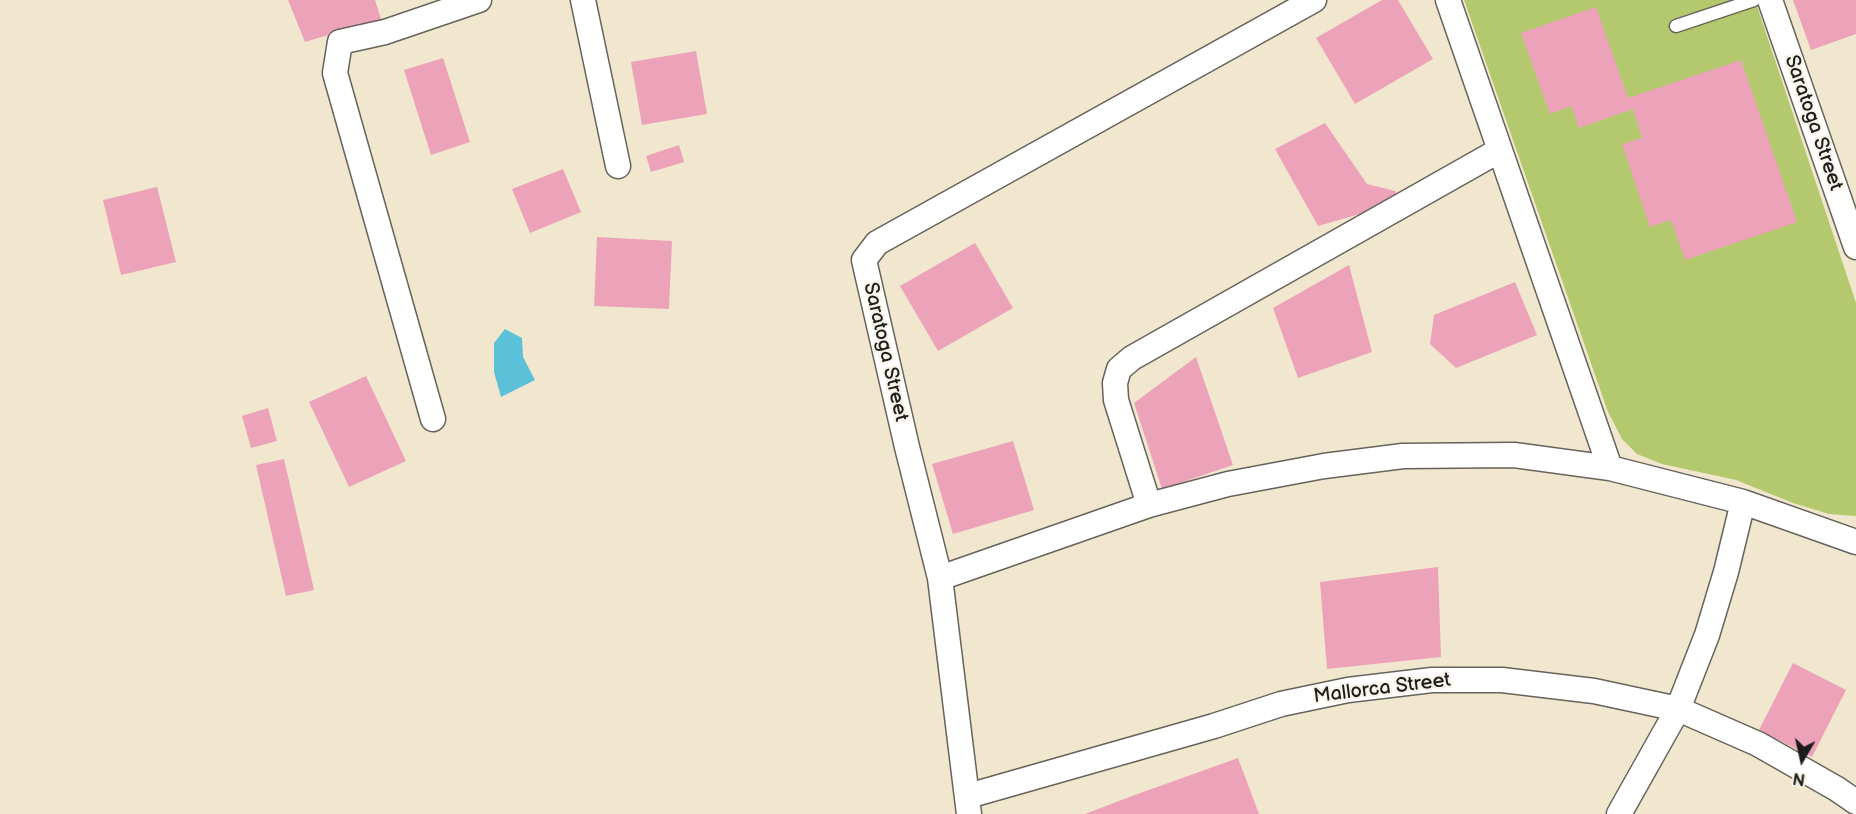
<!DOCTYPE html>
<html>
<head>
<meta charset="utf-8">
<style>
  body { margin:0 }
  #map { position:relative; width:1856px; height:814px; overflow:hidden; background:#f1e7cf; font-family:"Balsamiq Sans",sans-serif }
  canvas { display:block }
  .north { position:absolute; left:1772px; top:730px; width:60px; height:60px; -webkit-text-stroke:4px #f7f3e8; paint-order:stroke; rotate:189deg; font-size:16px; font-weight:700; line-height:24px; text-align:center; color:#1c1c1c }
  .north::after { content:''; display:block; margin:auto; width:21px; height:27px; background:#1c1c1c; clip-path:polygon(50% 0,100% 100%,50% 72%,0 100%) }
</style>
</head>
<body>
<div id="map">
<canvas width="1856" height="814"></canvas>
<div class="north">N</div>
</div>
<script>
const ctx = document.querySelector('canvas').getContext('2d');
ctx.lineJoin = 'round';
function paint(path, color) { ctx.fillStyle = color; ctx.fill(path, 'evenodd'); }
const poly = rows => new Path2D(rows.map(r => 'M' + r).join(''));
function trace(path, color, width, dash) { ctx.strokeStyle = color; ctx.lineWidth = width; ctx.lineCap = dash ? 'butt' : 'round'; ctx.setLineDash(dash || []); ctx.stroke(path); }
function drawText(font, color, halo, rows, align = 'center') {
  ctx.font = font + ' "Balsamiq Sans",sans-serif'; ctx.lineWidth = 4.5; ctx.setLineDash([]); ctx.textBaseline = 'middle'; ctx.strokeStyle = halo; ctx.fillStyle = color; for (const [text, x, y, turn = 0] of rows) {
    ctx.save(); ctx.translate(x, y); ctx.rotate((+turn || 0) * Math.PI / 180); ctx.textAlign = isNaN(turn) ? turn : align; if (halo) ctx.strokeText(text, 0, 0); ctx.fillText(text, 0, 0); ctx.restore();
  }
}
const green = poly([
  [1464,0,1755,0,1856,303,1856,516,1829,514,1793,503,1736,480,1662,464,1637,454,1622,439,1608,412]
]);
const water = poly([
  [505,329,522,338,523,357,535,380,501,397,494,372,494,343]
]);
const building = poly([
  [288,0,375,0,381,19,305,42],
  [1382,0,1398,0,1433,59,1355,104,1316,38],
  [1793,0,1856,0,1856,34,1811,50],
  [1596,7,1628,98,1741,60,1797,222,1685,260,1671,220,1650,227,1622,144,1642,138,1633,109,1579,128,1571,106,1550,114,1521,33],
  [696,51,707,114,642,125,631,62],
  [443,58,470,142,431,155,404,70],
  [1325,123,1367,184,1395,191,1398,203,1318,226,1275,149],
  [679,145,684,162,651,172,646,156],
  [563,169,581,212,530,233,512,189],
  [157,187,176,262,121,275,103,200],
  [597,237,672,241,669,309,594,306],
  [975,243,1013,308,938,351,900,286],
  [1349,265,1372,352,1298,378,1273,308],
  [1515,282,1537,335,1456,368,1430,344,1434,315],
  [1196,357,1233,465,1162,489,1134,403],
  [366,376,406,461,349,487,309,402],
  [268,408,277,441,251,448,242,416],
  [1013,441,1034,510,953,534,932,464],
  [284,459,314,590,286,596,256,465],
  [1438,567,1441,657,1327,669,1320,582],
  [1793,663,1846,690,1812,757,1759,730],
  [1238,758,1259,814,1085,814,1132,796]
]);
const lane = poly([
  [1676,26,1754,0]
]);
const street = poly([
  [583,0,618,166],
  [1448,0,1610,468],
  [1770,0,1856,247],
  [433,419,335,73,340,42,385,32,479,0],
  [1149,505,1116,400,1115,383,1119,369,1132,358,1500,150],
  [940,578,1149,505,1228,484,1324,466,1403,456,1514,455,1610,468,1743,502,1856,542],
  [968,796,1214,726,1281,704,1348,690,1432,680,1502,680,1594,691,1678,709,1758,744,1837,789,1856,802],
  [969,814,940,578,907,447,864,260,877,243,1314,0],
  [1619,814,1678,709,1707,635,1726,572,1743,502]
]);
const streetNames = [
  ["Saratoga Street",1813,123,71],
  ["Saratoga Street",885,352,77],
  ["Mallorca Street",1382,689,-7]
];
paint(green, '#b4c96d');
paint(water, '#5bc1d9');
paint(building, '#eca3b9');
trace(lane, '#67635b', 15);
trace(street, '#67635b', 27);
trace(lane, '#fff', 12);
trace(street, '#fff', 24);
drawText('20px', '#1c1c1c', '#f7f3e8', streetNames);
</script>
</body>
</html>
